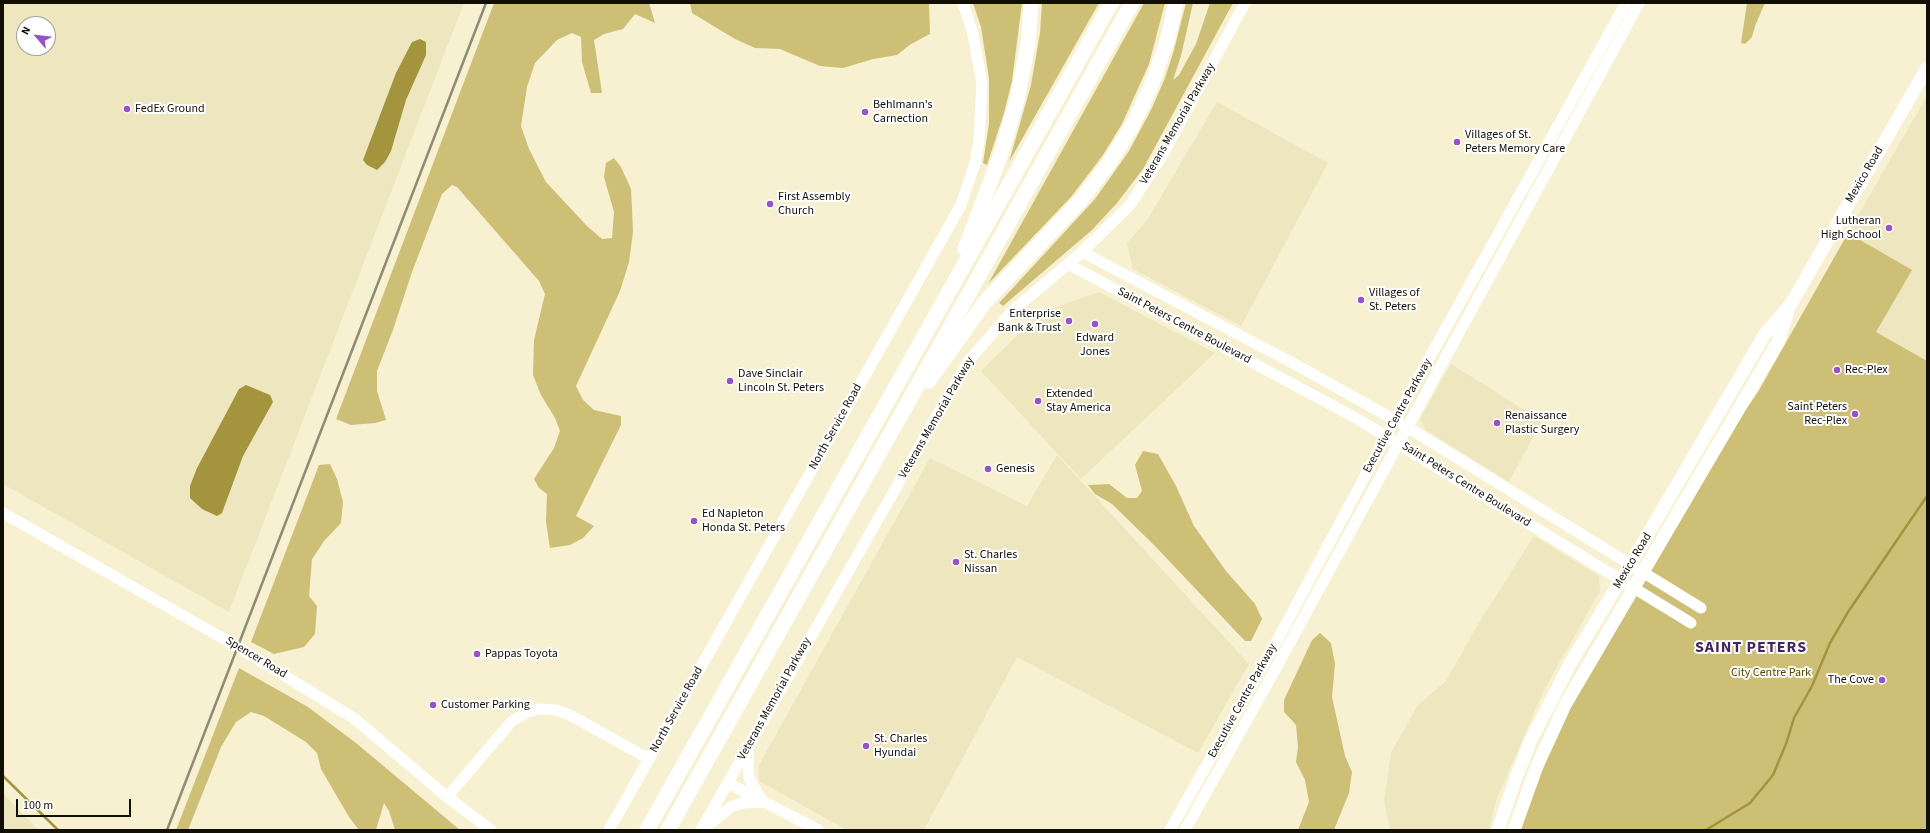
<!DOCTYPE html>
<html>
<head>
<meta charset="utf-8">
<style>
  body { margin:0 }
  #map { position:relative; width:1930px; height:833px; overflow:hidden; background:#f7f1d1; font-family:"Source Sans 3",sans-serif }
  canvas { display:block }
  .frame { position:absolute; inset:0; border:4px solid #110f05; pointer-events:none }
  .north { position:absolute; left:16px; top:16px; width:40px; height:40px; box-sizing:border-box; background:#fff; border:1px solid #a09f9b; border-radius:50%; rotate:298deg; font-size:11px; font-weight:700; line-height:16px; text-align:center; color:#110f05 }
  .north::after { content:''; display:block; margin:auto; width:14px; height:18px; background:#9652c7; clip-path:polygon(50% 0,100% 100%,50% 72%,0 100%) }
  .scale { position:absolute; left:16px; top:799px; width:115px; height:18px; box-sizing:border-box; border:2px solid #110f05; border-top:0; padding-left:5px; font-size:12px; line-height:14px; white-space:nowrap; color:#110f05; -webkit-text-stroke:3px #fff; paint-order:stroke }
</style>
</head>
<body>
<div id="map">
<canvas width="1930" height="833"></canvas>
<div class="frame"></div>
<div class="north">N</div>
<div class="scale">100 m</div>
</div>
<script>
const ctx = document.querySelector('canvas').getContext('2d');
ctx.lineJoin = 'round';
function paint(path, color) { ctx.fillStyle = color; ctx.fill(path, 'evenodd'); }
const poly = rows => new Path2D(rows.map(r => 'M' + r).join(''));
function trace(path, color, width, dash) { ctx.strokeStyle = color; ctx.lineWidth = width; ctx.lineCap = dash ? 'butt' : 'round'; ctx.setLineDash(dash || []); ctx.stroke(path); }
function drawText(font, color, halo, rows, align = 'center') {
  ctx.font = font + ' "Source Sans 3",sans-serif'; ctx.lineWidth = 4; ctx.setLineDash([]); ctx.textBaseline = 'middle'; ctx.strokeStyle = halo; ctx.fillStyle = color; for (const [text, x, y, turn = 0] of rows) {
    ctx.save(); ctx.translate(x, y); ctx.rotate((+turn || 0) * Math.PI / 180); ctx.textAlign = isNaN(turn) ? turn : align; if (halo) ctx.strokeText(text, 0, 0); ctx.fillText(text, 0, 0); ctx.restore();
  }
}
const built = poly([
  [3,3,464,3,229,612,3,484],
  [24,24,48,24,48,48,24,48],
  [1927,96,1927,361,1876,332,1848,233],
  [1217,102,1328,163,1241,326,1133,269,1127,243,1146,222],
  [1099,292,1215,353,1081,479,981,371,1040,313],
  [1451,364,1542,421,1509,482,1426,430,1420,419],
  [1057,455,1249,664,1198,753,1017,657,924,830,847,830,759,781,759,765,930,458,1027,506],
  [1534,536,1599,576,1600,591,1544,690,1496,801,1489,830,1390,830,1384,801,1391,753,1417,706,1446,681,1477,626],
  [3,793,14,805,39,830,3,830]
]);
const green = poly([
  [494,3,649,3,655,23,635,14,623,29,604,34,594,40,602,93,591,93,582,62,581,37,572,33,557,40,535,63,527,87,521,126,529,149,546,182,587,226,602,239,612,238,614,212,604,177,606,163,614,158,621,167,631,189,632,208,633,232,629,262,620,291,576,386,583,400,594,410,621,416,621,425,576,516,594,526,583,538,570,545,550,548,546,522,547,494,539,488,534,479,554,448,560,431,555,418,541,395,533,375,534,340,545,294,539,281,457,187,452,185,442,194,412,272,393,330,377,371,377,391,386,420,375,423,351,425,336,419],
  [690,3,929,3,930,34,911,44,897,55,873,59,843,68,820,66,780,49,755,48,735,39,692,13],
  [973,3,1022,3,1012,81,1004,113,987,165,983,163,989,124,989,78,981,27],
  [1042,3,1099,3,1009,162,1031,85,1040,33],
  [1144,3,1165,3,1149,64,1122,124,1103,155,1071,197,988,284],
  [1186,3,1193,3,1181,56,1173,80,1179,75,1196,44,1210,3,1233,3,1143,169,1117,203,1092,230,1003,306,999,303,1095,199,1129,151,1152,108,1165,78,1174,50],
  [1747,3,1765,3,1755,26,1752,37,1745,44,1741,43],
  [1848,233,1912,270,1876,332,1927,361,1927,830,1520,830,1539,775,1570,706,1743,414,1758,392],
  [1143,451,1158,454,1176,486,1194,526,1226,571,1255,604,1262,619,1251,641,1245,641,1154,545,1112,504,1095,494,1088,485,1109,484,1127,498,1137,498,1142,491,1135,465],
  [330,464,337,479,343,502,341,523,324,541,312,559,309,596,317,606,315,634,304,647,274,654,251,642,319,465],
  [1320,633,1331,643,1335,664,1332,697,1345,756,1352,772,1349,793,1334,830,1298,830,1309,802,1305,780,1296,762,1298,747,1296,725,1284,712,1284,700,1312,640],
  [239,668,308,707,356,743,460,830,395,830,389,811,384,803,376,830,359,830,349,817,321,769,317,753,306,742,264,716,251,712,236,722,221,747,188,830,176,830]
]);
const water = poly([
  [420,39,426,42,426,55,406,100,391,151,385,162,377,170,367,165,363,160,396,73,412,42],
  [246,385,270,395,273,402,243,456,222,513,217,516,202,509,190,498,190,486,197,468,239,389]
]);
const stream = poly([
  [3,776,58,830],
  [1706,830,1750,803,1773,775,1786,744,1794,718,1812,686,1830,643,1848,612,1927,496]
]);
const secondary = poly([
  [1082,252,1302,368,1407,427,1701,608],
  [1068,264,1356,418,1691,623],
  [3,513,231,643,355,719,447,797,491,830],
  [748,750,749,778,761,799],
  [728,783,818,830],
  [447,797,512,721,528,712,538,709,556,710,570,715,649,759],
  [706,827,731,807,742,803,763,802],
  [609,830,961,205,975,163,979,141,982,83,973,34,963,3],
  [701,830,967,363,1010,313,1082,252,1130,205,1162,156,1245,3],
  [1170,830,1278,639,1395,420,1626,3],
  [1185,830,1270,679,1639,3]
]);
const primary = poly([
  [1498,830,1517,775,1531,740,1570,664,1630,565,1765,334,1791,304,1927,68],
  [1514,830,1537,766,1565,705,1778,342,1788,311]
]);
const highway = poly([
  [965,249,1001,154,1017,100,1028,44,1031,3],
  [929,381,985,302,1081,200,1109,163,1132,126,1151,86,1168,38,1176,3],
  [647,830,1111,3],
  [668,830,1132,3]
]);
const rail = poly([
  [167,830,486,3]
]);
const markers = [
  [127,109,4,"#9652c7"],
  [865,112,4,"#9652c7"],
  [1457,142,4,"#9652c7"],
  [770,204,4,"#9652c7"],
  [1889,228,4,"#9652c7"],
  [1361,300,4,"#9652c7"],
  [1069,321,4,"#9652c7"],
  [1095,324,4,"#9652c7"],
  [1837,370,4,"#9652c7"],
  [730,381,4,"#9652c7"],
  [1038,401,4,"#9652c7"],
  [1855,414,4,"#9652c7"],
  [1497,423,4,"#9652c7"],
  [988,469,4,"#9652c7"],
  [694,521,4,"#9652c7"],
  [956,562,4,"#9652c7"],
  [477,654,4,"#9652c7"],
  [1882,680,4,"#9652c7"],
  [433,705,4,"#9652c7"],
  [866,746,4,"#9652c7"]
];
const poiNames = [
  ["Behlmann's",873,105],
  ["Carnection",873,119],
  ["FedEx Ground",135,109],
  ["Villages of St.",1465,135],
  ["Peters Memory Care",1465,149],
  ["First Assembly",778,197],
  ["Church",778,211],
  ["Lutheran",1881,221,"right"],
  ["High School",1881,235,"right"],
  ["Villages of",1369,293],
  ["St. Peters",1369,307],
  ["Enterprise",1061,314,"right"],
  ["Bank & Trust",1061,328,"right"],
  ["Edward",1095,338,"center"],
  ["Jones",1095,352,"center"],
  ["Rec-Plex",1845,370],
  ["Dave Sinclair",738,374],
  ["Lincoln St. Peters",738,388],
  ["Extended",1046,394],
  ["Stay America",1046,408],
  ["Saint Peters",1847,407,"right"],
  ["Rec-Plex",1847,421,"right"],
  ["Renaissance",1505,416],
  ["Plastic Surgery",1505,430],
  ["Genesis",996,469],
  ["Ed Napleton",702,514],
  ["Honda St. Peters",702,528],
  ["St. Charles",964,555],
  ["Nissan",964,569],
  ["Pappas Toyota",485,654],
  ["The Cove",1874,680,"right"],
  ["Customer Parking",441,705],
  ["St. Charles",874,739],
  ["Hyundai",874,753]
];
const streetNames = [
  ["Veterans Memorial Parkway",1178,124,-60],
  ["Mexico Road",1865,175,-60],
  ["Saint Peters Centre Boulevard",1184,326,28],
  ["Executive Centre Parkway",1398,416,-61],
  ["Veterans Memorial Parkway",937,418,-60],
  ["North Service Road",836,427,-61],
  ["Saint Peters Centre Boulevard",1466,485,32],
  ["Mexico Road",1633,561,-59],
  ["Spencer Road",256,658,31],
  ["Veterans Memorial Parkway",775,699,-61],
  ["Executive Centre Parkway",1243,701,-61],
  ["North Service Road",677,710,-61]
];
const parkNames = [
  ["City Centre Park",1771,673]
];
const districtNames = [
  ["SAINT PETERS",1751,648]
];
paint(built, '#ede6be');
paint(green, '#cdbf76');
paint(water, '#a4943d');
trace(stream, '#a4943d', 2.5);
trace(secondary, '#fff', 11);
trace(primary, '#fff', 13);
trace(highway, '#fff', 15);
trace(rail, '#8f8b75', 2.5);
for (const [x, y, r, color] of markers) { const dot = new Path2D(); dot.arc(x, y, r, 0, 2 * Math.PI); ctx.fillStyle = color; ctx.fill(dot); trace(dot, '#fff', 1.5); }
drawText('12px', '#110f05', '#fff', poiNames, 'left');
drawText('12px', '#110f05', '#fff', streetNames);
drawText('12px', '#544800', '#fff', parkNames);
ctx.letterSpacing = '1px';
drawText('bold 16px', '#45255d', '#fff', districtNames);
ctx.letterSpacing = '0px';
</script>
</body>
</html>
